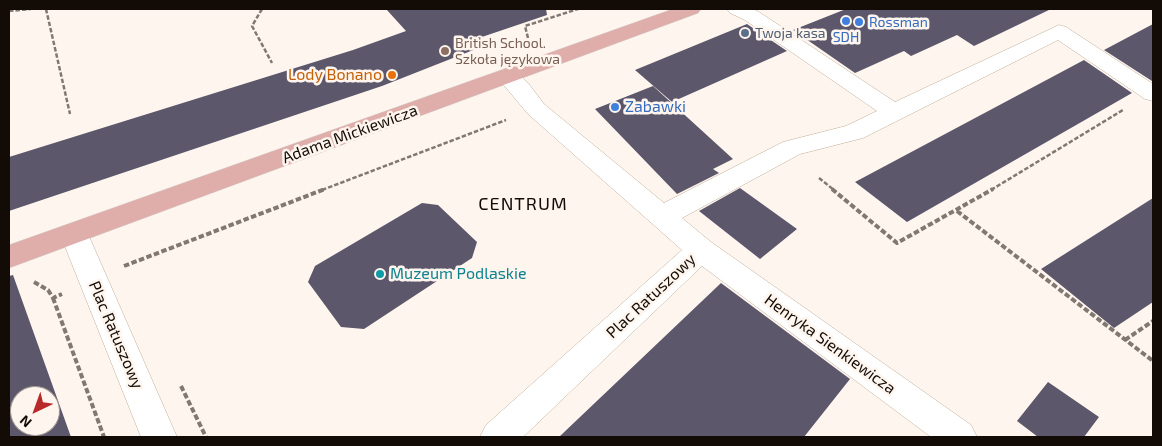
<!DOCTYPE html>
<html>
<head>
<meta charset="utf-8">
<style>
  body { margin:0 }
  #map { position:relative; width:1162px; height:446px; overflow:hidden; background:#fef6ee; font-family:"Exo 2",sans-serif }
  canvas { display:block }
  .frame { position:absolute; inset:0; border:10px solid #130c06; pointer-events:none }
  .north { position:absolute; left:10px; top:386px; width:50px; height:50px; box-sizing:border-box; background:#fef6ee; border:1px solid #a09891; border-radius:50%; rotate:222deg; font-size:14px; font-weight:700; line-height:20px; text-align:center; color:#130c06 }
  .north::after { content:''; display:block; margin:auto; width:18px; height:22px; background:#b9292b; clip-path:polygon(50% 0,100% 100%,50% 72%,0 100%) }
</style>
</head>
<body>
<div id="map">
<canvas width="1162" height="446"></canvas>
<div class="frame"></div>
<div class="north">N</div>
</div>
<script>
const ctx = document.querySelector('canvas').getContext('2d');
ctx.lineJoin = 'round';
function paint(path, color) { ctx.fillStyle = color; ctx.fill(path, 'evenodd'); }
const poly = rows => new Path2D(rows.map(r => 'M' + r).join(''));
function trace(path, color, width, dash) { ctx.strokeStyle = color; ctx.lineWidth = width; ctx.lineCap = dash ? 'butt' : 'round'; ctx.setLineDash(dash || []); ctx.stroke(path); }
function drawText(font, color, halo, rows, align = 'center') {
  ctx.font = font + ' "Exo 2",sans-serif'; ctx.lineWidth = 5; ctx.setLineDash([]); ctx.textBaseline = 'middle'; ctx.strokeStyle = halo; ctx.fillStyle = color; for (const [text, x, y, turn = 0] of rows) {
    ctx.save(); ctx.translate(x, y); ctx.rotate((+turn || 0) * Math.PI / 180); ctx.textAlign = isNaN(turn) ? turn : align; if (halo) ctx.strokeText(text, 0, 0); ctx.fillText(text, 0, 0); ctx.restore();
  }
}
const building = poly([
  [386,9,546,9,547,15,473,40,481,47,382,86,9,211,9,157,353,50,406,31],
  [846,9,1051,9,974,46,957,35,911,56,904,51,855,73,793,30],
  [747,24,787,51,672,102,635,70],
  [1153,24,1153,80,1152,81,1104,50],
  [1084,60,1132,93,907,222,855,182],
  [653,86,733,159,713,169,719,173,677,194,595,109],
  [740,188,797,229,760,259,699,211],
  [1153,198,1153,302,1114,328,1041,269],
  [422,203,438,205,477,242,472,258,364,329,341,327,308,282,315,266],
  [13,275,71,437,9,437,9,276],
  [20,396,50,396,50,426,20,426],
  [721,283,850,379,804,437,559,437],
  [1048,382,1099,417,1084,437,1038,437,1017,421]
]);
const pathFar1 = poly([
  [46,9,70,114],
  [262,9,252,26,272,63],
  [9,11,31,9],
  [528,38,525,26,578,9],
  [819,178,834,190],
  [322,190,506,120],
  [991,190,1123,110]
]);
const path = poly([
  [832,189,897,243,993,189],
  [957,211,1153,361],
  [124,266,325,189],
  [34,282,48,290,53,298,62,294],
  [53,298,104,437],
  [1125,340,1153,321],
  [181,386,206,437]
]);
const minor = poly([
  [727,9,753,9,759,12,895,102,1059,25,1066,27,1153,84,1153,101,1145,99,1058,40,863,138,800,154,682,218,711,242,971,425,977,437,931,437,702,266,523,437,480,437,486,425,682,250,528,114,497,77,500,72,508,70,516,72,528,83,544,104,664,203,783,142,846,126,877,111,745,20,730,13,727,9],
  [74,223,84,226,88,234,177,437,141,437,60,234,64,226,74,223]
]);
const major = poly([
  [673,9,701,9,698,13,9,268,9,245,673,9]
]);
const markers = [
  [846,21,5,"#3f7fe0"],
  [859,22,5,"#3f7fe0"],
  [745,33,5,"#5c6f8a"],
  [445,51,5,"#8d6e63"],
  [392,75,5,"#e8710a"],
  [615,107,5,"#3f7fe0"],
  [380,274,5,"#0f9aa8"]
];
const farShopnames = [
  ["Rossman",869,22],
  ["SDH",846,37,"center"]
];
const farServicenames = [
  ["Twoja kasa",755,33]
];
const farEducationnames = [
  ["British School.",455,43],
  ["Szkoła językowa",455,59]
];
const foodNames = [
  ["Lody Bonano",382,75]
];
const shopNames = [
  ["Zabawki",625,107]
];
const streetNames = [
  ["Adama Mickiewicza",350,134,-20],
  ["Plac Ratuszowy",651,296,-43],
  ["Plac Ratuszowy",116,335,67],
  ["Henryka Sienkiewicza",830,344,36]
];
const cultureNames = [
  ["Muzeum Podlaskie",390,274]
];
const neighbourhoodNames = [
  ["CENTRUM",523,204]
];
paint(building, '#5d576c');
trace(minor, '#bfac98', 1);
trace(major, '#d5d3d2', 1);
trace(pathFar1, '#807972', 2.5, [4.5, 2]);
trace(path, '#807972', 4, [5.5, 2.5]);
paint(minor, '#fff');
paint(major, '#e0aeaa');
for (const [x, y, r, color] of markers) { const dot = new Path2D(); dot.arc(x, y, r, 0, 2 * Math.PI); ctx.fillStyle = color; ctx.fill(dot); trace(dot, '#fef6ee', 2); }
drawText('14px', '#366cbe', '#fef6ee', farShopnames, 'left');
drawText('14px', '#4e5e75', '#fef6ee', farServicenames, 'left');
drawText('14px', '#785e54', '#fef6ee', farEducationnames, 'left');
drawText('16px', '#c56008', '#fef6ee', foodNames, 'right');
drawText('16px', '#366cbe', '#fef6ee', shopNames, 'left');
drawText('16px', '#130c06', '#fef6ee', streetNames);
drawText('16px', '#0d838f', '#fef6ee', cultureNames, 'left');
ctx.letterSpacing = '1px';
drawText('18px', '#130c06', '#fef6ee', neighbourhoodNames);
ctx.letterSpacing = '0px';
</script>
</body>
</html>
